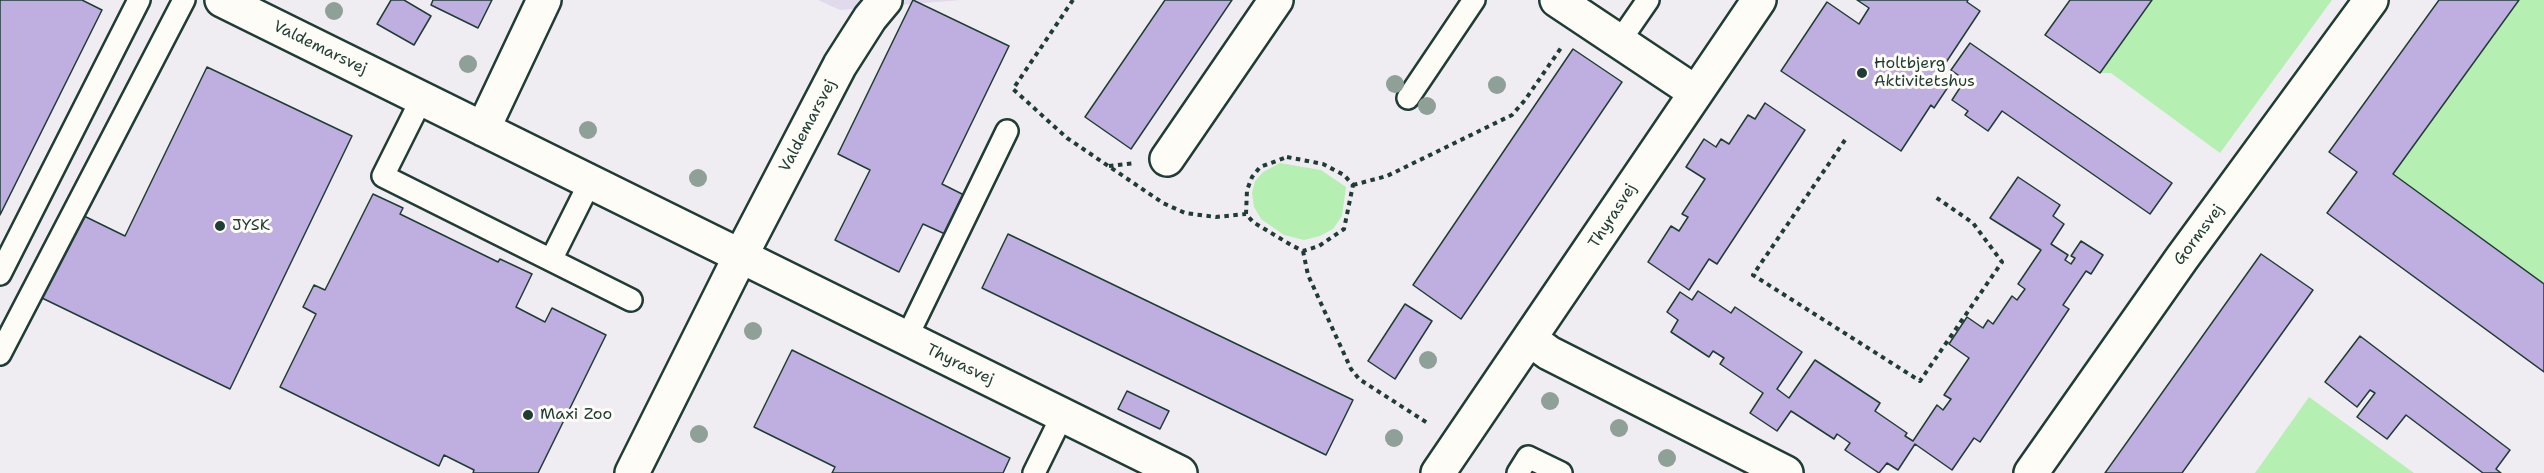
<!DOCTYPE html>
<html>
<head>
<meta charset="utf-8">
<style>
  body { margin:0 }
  canvas { display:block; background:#f0edf2 }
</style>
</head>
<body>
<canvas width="2544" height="473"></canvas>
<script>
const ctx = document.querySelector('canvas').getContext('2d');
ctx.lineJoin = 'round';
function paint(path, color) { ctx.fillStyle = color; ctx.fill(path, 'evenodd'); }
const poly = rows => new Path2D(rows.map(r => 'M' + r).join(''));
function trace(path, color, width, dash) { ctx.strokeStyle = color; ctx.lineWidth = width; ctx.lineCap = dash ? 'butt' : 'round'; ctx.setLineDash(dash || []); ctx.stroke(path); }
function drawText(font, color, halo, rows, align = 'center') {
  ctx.font = font + ' "Shantell Sans",sans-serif'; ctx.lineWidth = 6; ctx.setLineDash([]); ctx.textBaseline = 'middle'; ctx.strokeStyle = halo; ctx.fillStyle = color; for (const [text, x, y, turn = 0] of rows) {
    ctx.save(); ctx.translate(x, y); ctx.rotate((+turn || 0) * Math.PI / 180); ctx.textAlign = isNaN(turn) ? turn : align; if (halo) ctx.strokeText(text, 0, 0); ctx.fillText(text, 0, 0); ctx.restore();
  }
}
const built = poly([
  [818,0,961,0,840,10]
]);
const green = poly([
  [2152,0,2332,0,2220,153,2111,73,2100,73],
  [2519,0,2544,0,2544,284,2393,174],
  [1280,163,1321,170,1346,187,1342,216,1333,229,1320,236,1304,240,1284,235,1261,219,1254,207,1252,193,1255,181,1263,172],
  [2309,397,2414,473,2255,473]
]);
const building = poly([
  [0,0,82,0,102,10,0,215,0,0],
  [391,0,404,0,431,16,414,45,377,24,391,0],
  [433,0,492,0,478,28,431,5,433,0],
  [913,0,1009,46,942,184,964,195,945,234,923,224,899,272,835,240,870,170,838,154,913,0],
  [1165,0,1232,0,1131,149,1085,117,1165,0],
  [1857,0,1968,0,1967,2,1980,11,1937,76,1950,84,1934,108,1931,105,1901,151,1781,71,1827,2,1859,24,1869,8,1857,0],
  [2070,0,2152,0,2100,73,2045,35,2070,0],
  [2439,0,2519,0,2393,174,2544,284,2544,372,2327,213,2357,172,2329,152,2439,0],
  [1970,43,2172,183,2150,214,2002,111,1988,131,1965,115,1968,111,1952,100,1965,80,1951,70,1970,43],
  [1573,49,1622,82,1461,319,1413,285,1573,49],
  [207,67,352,136,230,389,42,298,82,215,125,236,207,67],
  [1765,103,1805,130,1717,264,1709,259,1689,290,1648,262,1671,226,1679,231,1688,217,1682,214,1705,179,1686,167,1704,139,1716,147,1721,139,1729,144,1748,115,1755,119,1765,103],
  [2018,177,2060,205,2053,216,2064,224,2051,244,2068,255,2065,260,2071,264,2075,258,2071,256,2081,241,2103,255,2091,274,2086,271,2063,305,2069,309,1980,442,1974,438,1952,470,1915,444,1898,470,1887,463,1879,473,1845,450,1850,443,1837,434,1834,439,1791,411,1777,431,1750,413,1763,393,1720,364,1724,358,1713,351,1709,357,1671,332,1678,320,1667,312,1680,292,1692,300,1698,291,1731,313,1735,307,1802,352,1777,389,1789,398,1815,360,1880,403,1875,411,1907,433,1905,436,1913,441,1937,405,1943,410,1951,399,1944,395,1969,358,1949,344,1967,317,1983,328,1988,320,1993,324,2012,296,2017,300,2025,289,2018,284,2041,250,1990,218,2018,177],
  [373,194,403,208,400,214,498,262,500,259,532,274,516,307,545,322,552,308,606,335,538,473,473,473,474,470,444,455,439,466,280,387,316,314,303,307,314,285,325,290,373,194],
  [1008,234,1353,400,1326,455,982,288,1008,234],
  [2261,254,2313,290,2182,473,2105,473,2261,254],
  [1405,304,1432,321,1395,379,1368,361,1405,304],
  [2360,336,2510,450,2496,469,2501,473,2483,473,2406,415,2387,439,2357,417,2375,393,2370,390,2357,407,2325,382,2360,336],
  [792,350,1010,458,1003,473,832,473,835,467,754,427,792,350],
  [1127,391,1169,411,1160,429,1118,409,1127,391]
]);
const path = poly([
  [1073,0,1013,89,1067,138,1163,203,1185,213,1200,215,1216,217,1246,214],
  [1845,140,1753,275,1920,381,2002,262,1973,223,1934,196],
  [1287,157,1323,164,1344,175,1353,185,1344,229,1319,246,1303,251,1291,245,1253,222,1246,214,1247,190,1252,177,1260,167,1287,157],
  [1109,166,1135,163],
  [1353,185,1387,176,1512,115,1525,100,1563,45],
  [1303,251,1308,275,1351,369,1359,379,1429,424]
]);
const service = poly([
  [1619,42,1648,0],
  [422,98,383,176,631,300],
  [1408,98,1474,0],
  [551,260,590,182],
  [0,274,139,0],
  [906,339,1007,131],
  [0,354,184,0],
  [1034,473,1062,416],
  [1518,473,1528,457,1561,473]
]);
const minor = poly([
  [222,0,1180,473],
  [1557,0,1695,92],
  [483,129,544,0],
  [1167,159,1276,0],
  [1531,340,1549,353,1786,473],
  [632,473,740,257,840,65,870,18,885,0],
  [1438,473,1759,0],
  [2031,473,2182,258,2371,0]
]);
const trees = [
  [334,11],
  [468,64],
  [1395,84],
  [1497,85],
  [1427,106],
  [588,130],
  [698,178],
  [753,331],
  [1428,360],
  [1550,401],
  [1619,428],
  [699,434],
  [1394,438],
  [1667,458]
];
const markers = [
  [1862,73,6,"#1f3d34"],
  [220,226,6,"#1f3d34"],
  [528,415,6,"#1f3d34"]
];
const streetNames = [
  ["Valdemarsvej",320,48,26],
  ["Valdemarsvej",808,126,-62],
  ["Thyrasvej",1613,216,-57],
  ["Gormsvej",2199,235,-53],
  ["Thyrasvej",960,365,26]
];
const poiNames = [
  ["Holtbjerg",1874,64],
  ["Aktivitetshus",1874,82],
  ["JYSK",232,226],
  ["Maxi Zoo",540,415]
];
paint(built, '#e1daed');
paint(green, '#b6efb2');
paint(building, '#beafe0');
trace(building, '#1f3d34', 1.5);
trace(service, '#1f3d34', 26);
trace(minor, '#1f3d34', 38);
trace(path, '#1f3d34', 4, [4.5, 4.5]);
trace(service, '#fdfcf7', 21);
trace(minor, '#fdfcf7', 33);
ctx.fillStyle = '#8ea097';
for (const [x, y] of trees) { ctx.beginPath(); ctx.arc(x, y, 9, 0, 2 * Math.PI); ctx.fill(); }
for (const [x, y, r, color] of markers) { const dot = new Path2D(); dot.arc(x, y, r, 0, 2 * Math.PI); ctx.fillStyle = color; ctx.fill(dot); trace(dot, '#fdfcf7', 2); }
drawText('16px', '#1f3d34', '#fdfcf7', streetNames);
drawText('16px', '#1f3d34', '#fdfcf7', poiNames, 'left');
</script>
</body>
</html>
